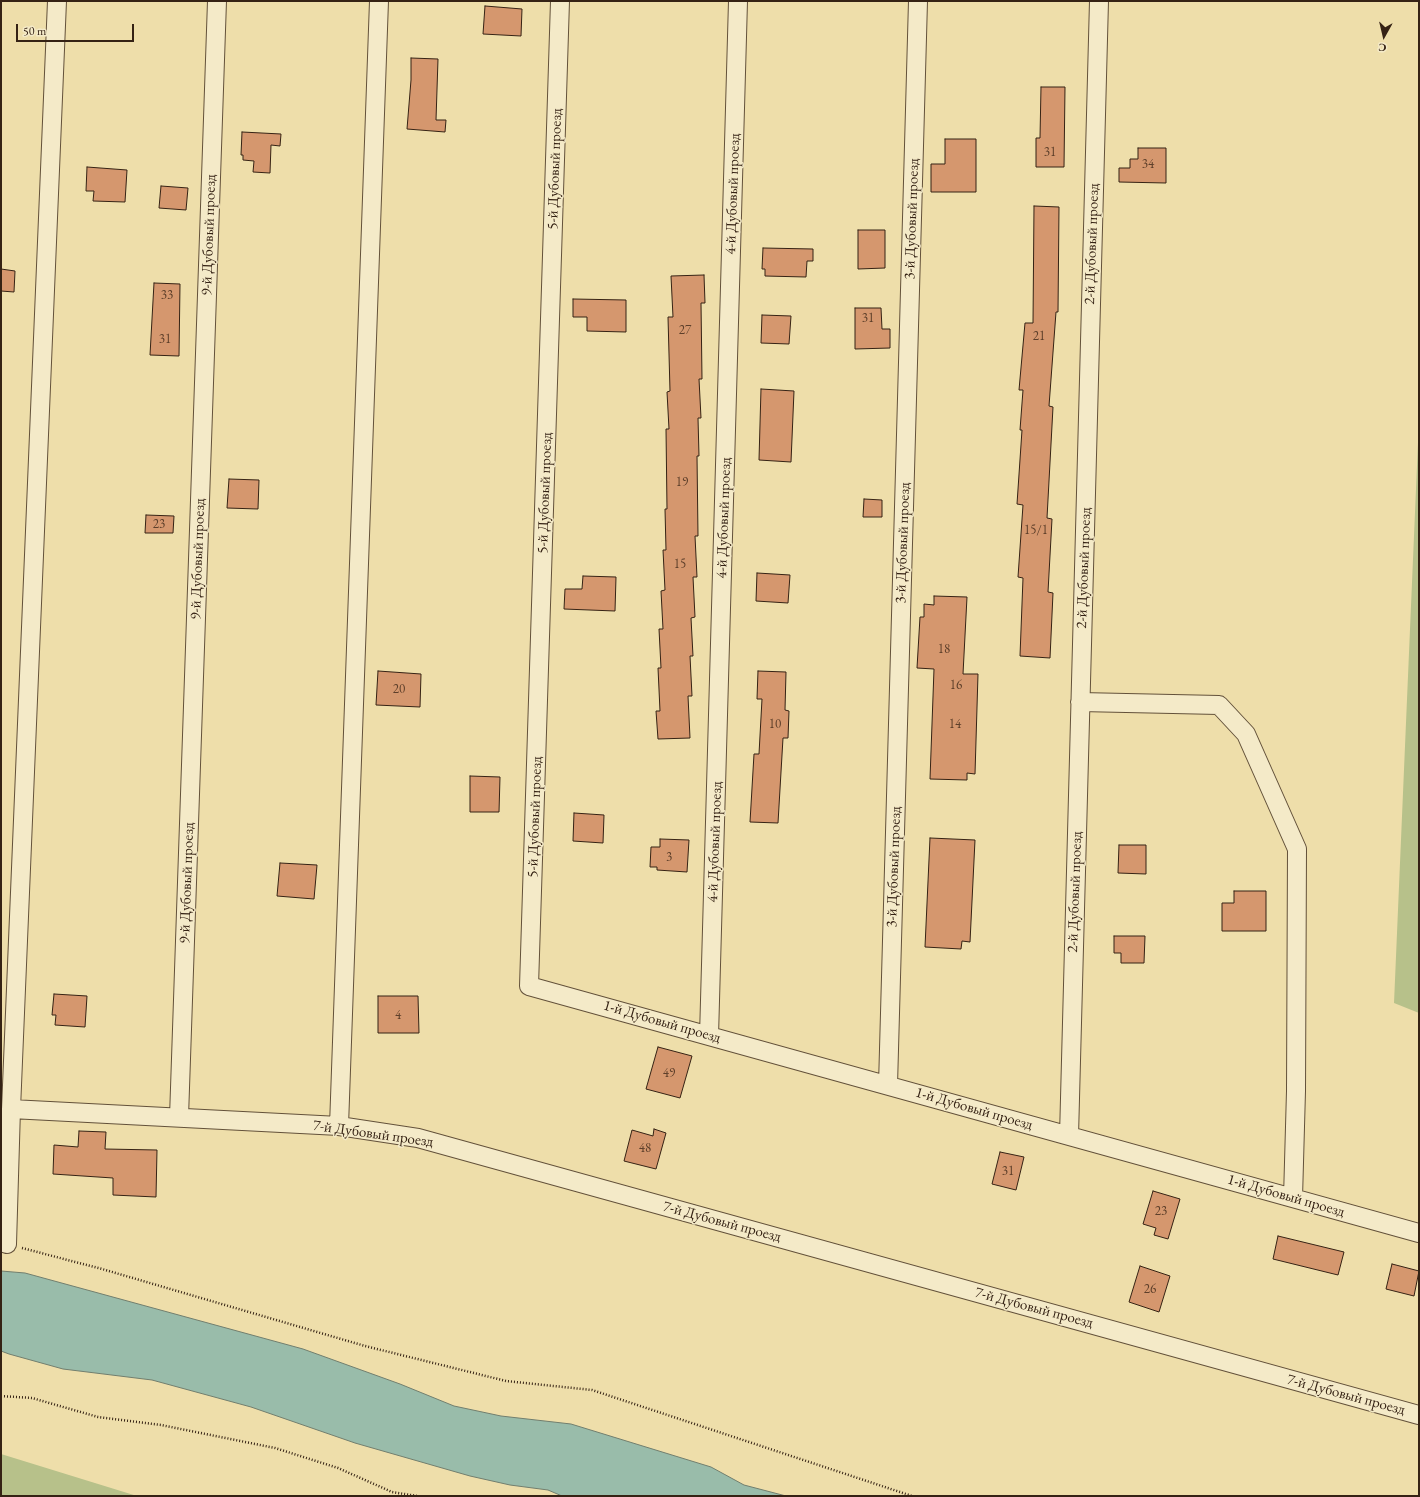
<!DOCTYPE html>
<html>
<head>
<meta charset="utf-8">
<style>
  body { margin:0 }
  #map { position:relative; width:1420px; height:1497px; overflow:hidden; background:#eedeaa; font-family:"EB Garamond",serif }
  canvas { display:block }
  .frame { position:absolute; inset:0; border:2px solid #352214; pointer-events:none }
  .north { position:absolute; left:1364px; top:16px; width:40px; height:40px; -webkit-text-stroke:3px #f4eac8; paint-order:stroke; rotate:188deg; font-size:11px; font-weight:700; line-height:16px; text-align:center; color:#352214 }
  .north::after { content:''; display:block; margin:auto; width:14px; height:18px; background:#352214; clip-path:polygon(50% 0,100% 100%,50% 72%,0 100%) }
  .scale { position:absolute; left:16px; top:24px; width:118px; height:18px; box-sizing:border-box; border:2px solid #352214; border-top:0; padding-left:5px; font-size:12px; line-height:14px; white-space:nowrap; color:#352214; -webkit-text-stroke:3px #f4eac8; paint-order:stroke }
</style>
</head>
<body>
<div id="map">
<canvas width="1420" height="1497"></canvas>
<div class="frame"></div>
<div class="north">С</div>
<div class="scale">50 m</div>
</div>
<script>
const ctx = document.querySelector('canvas').getContext('2d');
ctx.lineJoin = 'round';
function paint(path, color) { ctx.fillStyle = color; ctx.fill(path, 'evenodd'); }
const poly = rows => new Path2D(rows.map(r => 'M' + r).join(''));
function trace(path, color, width, dash) { ctx.strokeStyle = color; ctx.lineWidth = width; ctx.lineCap = dash ? 'butt' : 'round'; ctx.setLineDash(dash || []); ctx.stroke(path); }
function drawText(font, color, halo, rows, align = 'center') {
  ctx.font = font + ' "EB Garamond",serif'; ctx.lineWidth = 3; ctx.setLineDash([]); ctx.textBaseline = 'middle'; ctx.strokeStyle = halo; ctx.fillStyle = color; for (const [text, x, y, turn = 0] of rows) {
    ctx.save(); ctx.translate(x, y); ctx.rotate((+turn || 0) * Math.PI / 180); ctx.textAlign = isNaN(turn) ? turn : align; if (halo) ctx.strokeText(text, 0, 0); ctx.fillText(text, 0, 0); ctx.restore();
  }
}
const green = poly([
  [1419,419,1419,1013,1394,1003],
  [1,1454,137,1496,1,1496]
]);
const water = poly([
  [1,1271,25,1273,303,1349,400,1384,454,1406,501,1416,571,1424,711,1467,744,1485,786,1496,562,1496,548,1490,510,1485,470,1476,355,1443,251,1407,152,1380,63,1369,9,1354,1,1351,1,1271]
]);
const building = poly([
  [485,6,522,9,521,36,483,34,485,6],
  [411,58,438,59,436,120,446,120,445,132,407,129,411,80,411,58],
  [1041,87,1065,87,1064,167,1036,167,1036,138,1040,138,1041,87],
  [242,132,281,134,280,146,271,145,270,173,253,172,254,161,243,160,243,155,241,155,242,132],
  [945,139,976,139,976,192,931,192,931,164,945,164,945,139],
  [1138,148,1166,148,1166,183,1119,182,1119,168,1130,168,1130,159,1138,159,1138,148],
  [87,167,127,170,125,202,93,201,94,191,86,191,87,167],
  [161,186,188,188,186,210,159,208,161,186],
  [1034,206,1059,207,1058,312,1056,312,1049,406,1053,407,1047,518,1052,519,1048,592,1053,593,1050,658,1020,656,1023,578,1018,577,1023,505,1017,504,1022,430,1020,430,1023,390,1019,390,1025,323,1033,323,1034,206],
  [858,230,885,230,885,268,858,269,858,230],
  [763,248,813,249,813,261,807,261,806,277,765,276,765,269,762,269,763,248],
  [1,269,15,271,14,292,1,291,1,269],
  [704,275,705,303,701,303,702,379,699,379,701,418,698,418,699,456,697,456,698,536,695,536,697,577,693,577,695,617,691,618,693,656,690,656,692,696,688,696,690,738,658,739,656,711,660,711,658,668,661,668,659,629,663,629,661,591,665,590,663,550,666,550,665,509,667,509,666,429,669,429,667,392,670,391,668,317,673,317,671,276,704,275],
  [154,283,180,284,179,356,150,355,154,283],
  [573,299,626,300,626,332,587,331,587,317,573,317,573,299],
  [855,308,881,308,882,329,890,329,890,348,855,349,855,308],
  [762,315,791,316,789,344,761,343,762,315],
  [761,389,794,391,791,462,759,460,761,389],
  [229,479,259,480,258,509,227,508,229,479],
  [864,499,882,500,882,517,863,517,864,499],
  [146,515,174,516,173,533,145,533,146,515],
  [757,573,790,575,788,603,756,601,757,573],
  [583,576,616,577,615,611,564,609,565,589,582,589,583,576],
  [934,596,967,597,963,674,978,674,975,774,967,773,967,780,930,779,934,669,917,668,920,617,924,617,924,604,934,605,934,596],
  [378,671,421,674,420,707,376,705,378,671],
  [758,671,786,672,785,710,789,711,788,738,783,738,778,823,750,822,754,754,759,754,762,699,757,699,758,671],
  [470,776,500,777,499,812,470,812,470,776],
  [574,813,604,815,603,843,573,841,574,813],
  [930,838,975,840,970,942,962,941,961,949,925,947,930,838],
  [660,839,689,840,687,872,657,870,657,867,650,867,651,847,660,847,660,839],
  [1119,845,1146,845,1146,874,1118,873,1119,845],
  [280,863,317,865,314,899,277,896,280,863],
  [1234,891,1266,891,1266,931,1222,931,1222,903,1234,903,1234,891],
  [1114,936,1145,936,1144,963,1121,963,1121,953,1114,953,1114,936],
  [54,994,87,996,85,1027,55,1025,56,1015,52,1015,54,994],
  [378,996,418,996,419,1033,378,1033,378,996],
  [658,1047,692,1056,680,1098,646,1089,658,1047],
  [654,1129,666,1133,656,1169,624,1161,632,1130,653,1136,654,1129],
  [79,1131,106,1132,105,1149,157,1150,156,1197,113,1195,113,1178,53,1174,54,1145,78,1147,79,1131],
  [1000,1152,1024,1157,1016,1190,992,1184,1000,1152],
  [1153,1191,1180,1199,1168,1239,1154,1235,1156,1228,1143,1224,1153,1191],
  [1278,1236,1344,1252,1338,1275,1273,1259,1278,1236],
  [1392,1264,1419,1271,1414,1296,1386,1289,1392,1264],
  [1140,1266,1170,1276,1159,1312,1129,1302,1140,1266]
]);
const path = poly([
  [22,1248,102,1269,365,1346,506,1381,592,1390,912,1496],
  [1,1396,32,1398,98,1417,161,1425,275,1448,338,1468,392,1492,417,1496]
]);
const minor = poly([
  [560,1,529,986,1419,1233],
  [1080,702,1219,705,1246,734,1297,849,1296,1091,1293,1198],
  [709,1036,738,1],
  [888,1085,918,1],
  [11,1109,339,1126,418,1138,1419,1415],
  [179,1117,217,1],
  [339,1126,379,1],
  [1069,1136,1099,1],
  [1,1242,7,1244,11,1109,57,1]
]);
const numberNames = [
  ["31",1050,152],
  ["34",1148,164],
  ["33",167,295],
  ["31",868,318],
  ["27",685,330],
  ["21",1039,336],
  ["31",165,339],
  ["19",682,482],
  ["23",159,524],
  ["15/1",1036,530],
  ["15",680,564],
  ["18",944,649],
  ["16",956,685],
  ["20",399,689],
  ["10",775,724],
  ["14",955,724],
  ["3",669,857],
  ["4",398,1015],
  ["49",669,1073],
  ["48",645,1148],
  ["31",1008,1171],
  ["23",1161,1211],
  ["26",1150,1289]
];
const streetNames = [
  ["5-й Дубовый проезд",555,169,-88],
  ["4-й Дубовый проезд",733,194,-88],
  ["3-й Дубовый проезд",912,219,-88],
  ["9-й Дубовый проезд",209,235,-88],
  ["2-й Дубовый проезд",1092,244,-88],
  ["5-й Дубовый проезд",545,493,-88],
  ["4-й Дубовый проезд",724,518,-88],
  ["3-й Дубовый проезд",903,543,-88],
  ["9-й Дубовый проезд",198,559,-88],
  ["2-й Дубовый проезд",1084,568,-88],
  ["5-й Дубовый проезд",535,817,-88],
  ["4-й Дубовый проезд",715,842,-88],
  ["3-й Дубовый проезд",894,867,-88],
  ["9-й Дубовый проезд",187,883,-88],
  ["2-й Дубовый проезд",1075,892,-88],
  ["1-й Дубовый проезд",662,1022,16],
  ["1-й Дубовый проезд",974,1109,16],
  ["7-й Дубовый проезд",373,1134,8],
  ["1-й Дубовый проезд",1286,1196,16],
  ["7-й Дубовый проезд",722,1222,15],
  ["7-й Дубовый проезд",1034,1308,15],
  ["7-й Дубовый проезд",1346,1395,15]
];
paint(green, '#b7c18a');
paint(water, '#99bcaa');
trace(water, '#717e6e', 1);
paint(building, '#d5976e');
trace(building, '#352214', 1);
trace(minor, '#63513a', 20);
trace(path, '#352214', 2.5, [1, 2]);
trace(minor, '#f4eac8', 18);
drawText('13px', '#5d3f2a', null, numberNames);
drawText('15px', '#352214', '#f4eac8', streetNames);
</script>
</body>
</html>
